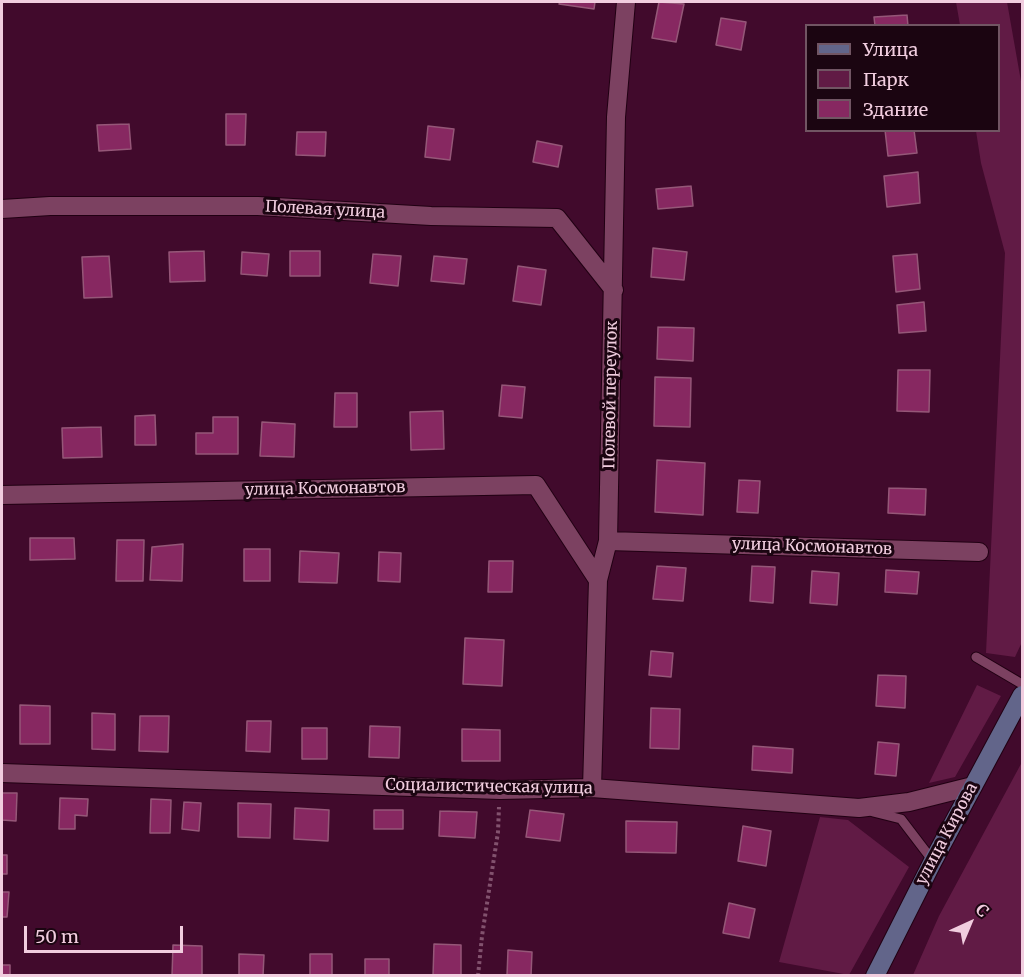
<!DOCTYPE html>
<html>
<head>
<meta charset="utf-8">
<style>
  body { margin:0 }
  #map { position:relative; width:1024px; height:977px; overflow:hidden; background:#410a2c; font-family:Merriweather,serif }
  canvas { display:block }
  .frame { position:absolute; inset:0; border:3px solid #f1cddf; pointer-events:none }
  .legend { position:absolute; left:805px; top:24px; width:195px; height:108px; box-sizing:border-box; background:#1b0511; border:2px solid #715563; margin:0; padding:8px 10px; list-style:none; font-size:18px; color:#f1cddf }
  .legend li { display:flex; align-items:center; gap:12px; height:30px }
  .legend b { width:30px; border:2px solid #715563 }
  .north { position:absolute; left:940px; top:893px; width:60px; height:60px; -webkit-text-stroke:4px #1b0511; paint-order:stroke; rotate:44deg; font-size:16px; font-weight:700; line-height:24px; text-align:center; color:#f1cddf }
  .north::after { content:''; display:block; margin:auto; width:21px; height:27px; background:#f1cddf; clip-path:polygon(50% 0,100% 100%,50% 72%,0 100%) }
  .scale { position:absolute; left:24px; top:926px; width:159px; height:27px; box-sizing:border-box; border:3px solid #f1cddf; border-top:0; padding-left:8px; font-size:18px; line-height:21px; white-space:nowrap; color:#f1cddf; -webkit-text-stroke:4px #1b0511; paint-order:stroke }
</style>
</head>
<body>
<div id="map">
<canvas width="1024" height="977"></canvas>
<div class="frame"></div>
<ul class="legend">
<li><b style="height:8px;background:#62658a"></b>Улица</li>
<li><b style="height:16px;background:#611b45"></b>Парк</li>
<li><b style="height:16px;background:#872861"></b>Здание</li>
</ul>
<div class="north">С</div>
<div class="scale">50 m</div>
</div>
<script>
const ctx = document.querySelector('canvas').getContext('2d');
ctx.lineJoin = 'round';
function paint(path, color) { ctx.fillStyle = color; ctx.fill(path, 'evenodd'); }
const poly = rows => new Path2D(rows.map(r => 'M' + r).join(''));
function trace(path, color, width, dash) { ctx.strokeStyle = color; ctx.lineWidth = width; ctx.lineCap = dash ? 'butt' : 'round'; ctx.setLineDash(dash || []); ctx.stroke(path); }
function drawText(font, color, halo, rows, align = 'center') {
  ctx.font = font + ' Merriweather,serif'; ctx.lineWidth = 6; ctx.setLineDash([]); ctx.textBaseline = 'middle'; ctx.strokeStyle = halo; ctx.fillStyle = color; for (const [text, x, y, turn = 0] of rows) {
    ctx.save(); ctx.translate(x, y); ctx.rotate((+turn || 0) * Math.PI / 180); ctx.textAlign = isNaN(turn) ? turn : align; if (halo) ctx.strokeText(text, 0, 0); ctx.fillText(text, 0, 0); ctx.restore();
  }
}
const green = poly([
  [956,2,1007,2,1022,87,1022,642,1015,657,986,653,1005,253,981,163,976,131,998,130,998,26,960,25],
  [977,685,1001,696,955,777,929,783],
  [1022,762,1022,975,913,975,939,916],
  [820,817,848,820,909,867,849,975,779,962]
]);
const building = poly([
  [560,2,595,2,594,9,559,4,560,2],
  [659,2,684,4,676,42,652,38,659,2],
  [907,15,908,26,875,26,874,17,907,15],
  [721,18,746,22,741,50,716,45,721,18],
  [226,114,246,114,245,145,226,145,226,114],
  [129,124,131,149,99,151,97,125,129,124],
  [428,126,454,129,450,160,425,157,428,126],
  [885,130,914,130,917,153,888,156,885,130],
  [297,132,326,132,325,156,296,155,297,132],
  [537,141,562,146,558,167,533,162,537,141],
  [918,172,920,203,887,207,884,176,918,172],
  [691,186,693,206,658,209,656,189,691,186],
  [653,248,687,252,684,280,651,277,653,248],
  [204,251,205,281,170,282,169,252,204,251],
  [290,251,320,251,320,276,290,276,290,251],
  [242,252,269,254,267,276,241,274,242,252],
  [373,254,401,256,398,286,370,283,373,254],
  [917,254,920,289,896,292,893,256,917,254],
  [109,256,112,297,84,298,82,257,109,256],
  [434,256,467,259,464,284,431,281,434,256],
  [518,266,546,270,541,305,513,301,518,266],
  [924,302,926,331,899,333,897,305,924,302],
  [658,327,694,328,693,361,657,359,658,327],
  [898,370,930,370,929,412,897,411,898,370],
  [655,377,691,378,690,427,654,426,655,377],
  [502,385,525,387,522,418,499,416,502,385],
  [335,393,357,393,357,427,334,427,335,393],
  [443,411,444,449,411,450,410,412,443,411],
  [155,415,156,445,135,445,135,416,155,415],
  [213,417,238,417,238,454,196,454,196,433,213,433,213,417],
  [262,422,295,424,294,457,260,456,262,422],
  [101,427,102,457,63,458,62,428,101,427],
  [657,460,705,463,703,515,655,512,657,460],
  [739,480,760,481,758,513,737,512,739,480],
  [889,488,926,489,925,515,888,513,889,488],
  [30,538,74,538,75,559,30,560,30,538],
  [117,540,144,540,143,581,116,581,117,540],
  [183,544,182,581,150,580,152,547,183,544],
  [244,549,270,549,270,581,244,581,244,549],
  [300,551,339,553,337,583,299,582,300,551],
  [379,552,401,553,400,582,378,581,379,552],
  [489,561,513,561,512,592,488,592,489,561],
  [657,566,686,568,683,601,653,599,657,566],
  [752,566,775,567,773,603,750,601,752,566],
  [886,570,919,572,917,594,885,592,886,570],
  [812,571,839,573,837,605,810,603,812,571],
  [465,638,504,640,502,686,463,684,465,638],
  [651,651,673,653,671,677,649,675,651,651],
  [878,675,906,676,905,708,876,706,878,675],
  [20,705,50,706,50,744,20,744,20,705],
  [651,708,680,709,679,749,650,748,651,708],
  [92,713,115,714,115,750,92,749,92,713],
  [140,716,169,716,168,752,139,751,140,716],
  [247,721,271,721,270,752,246,751,247,721],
  [370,726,400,727,399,758,369,757,370,726],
  [302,728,327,728,327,759,302,759,302,728],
  [462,729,500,730,500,761,462,761,462,729],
  [878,742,899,744,896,776,875,774,878,742],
  [753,746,793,749,792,773,752,770,753,746],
  [2,793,17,793,16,821,2,820,2,793],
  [60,798,88,799,87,816,75,815,75,829,59,829,60,798],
  [151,799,171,800,170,833,150,833,151,799],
  [184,802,201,803,199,831,182,829,184,802],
  [238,803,271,804,270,838,238,837,238,803],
  [295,808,329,810,328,841,294,839,295,808],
  [374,810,403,810,403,829,374,829,374,810],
  [530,810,564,814,560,841,526,837,530,810],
  [440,811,477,812,475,838,439,836,440,811],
  [626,821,677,822,676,853,626,852,626,821],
  [743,826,771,831,766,866,738,861,743,826],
  [2,855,7,855,7,874,2,874,2,855],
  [2,892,9,892,7,917,2,917,2,892],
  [729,903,755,909,749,938,723,933,729,903],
  [434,944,461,945,461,976,433,976,434,944],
  [173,945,202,946,202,976,172,976,173,945],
  [508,950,532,952,531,976,507,976,508,950],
  [239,954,264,955,263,976,239,976,239,954],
  [310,954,332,954,332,976,310,976,310,954],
  [365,959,389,959,389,976,365,976,365,959],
  [2,965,10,965,10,976,2,976,2,965]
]);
const path = poly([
  [478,976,482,936,498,832,499,807]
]);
const lane = poly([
  [976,657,1022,684],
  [873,812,901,819,933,861]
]);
const street = poly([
  [2,209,50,206,258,206,431,216,557,218,614,290],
  [2,495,536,485,598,580],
  [608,541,979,552],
  [2,773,500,790,592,788,859,808,909,802,973,786],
  [592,788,598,580,608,541,616,117,626,2]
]);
const secondary = poly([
  [875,976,933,861,1022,695]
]);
const streetNames = [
  ["Полевая улица",325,210,3],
  ["Полевой переулок",611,395,-89],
  ["улица Космонавтов",325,489,-1],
  ["улица Космонавтов",812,547,2],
  ["Социалистическая улица",489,787,1],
  ["улица Кирова",947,834,-62]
];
paint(green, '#611b45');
paint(building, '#872861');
trace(building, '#955778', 1.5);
trace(lane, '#210013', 11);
trace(street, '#210013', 20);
trace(secondary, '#210013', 20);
trace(path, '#82526e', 4, [3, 3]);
trace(lane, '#7c4161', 9);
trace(street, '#7c4161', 18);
trace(secondary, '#62658a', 18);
drawText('16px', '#f1cddf', '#1b0511', streetNames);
</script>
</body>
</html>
